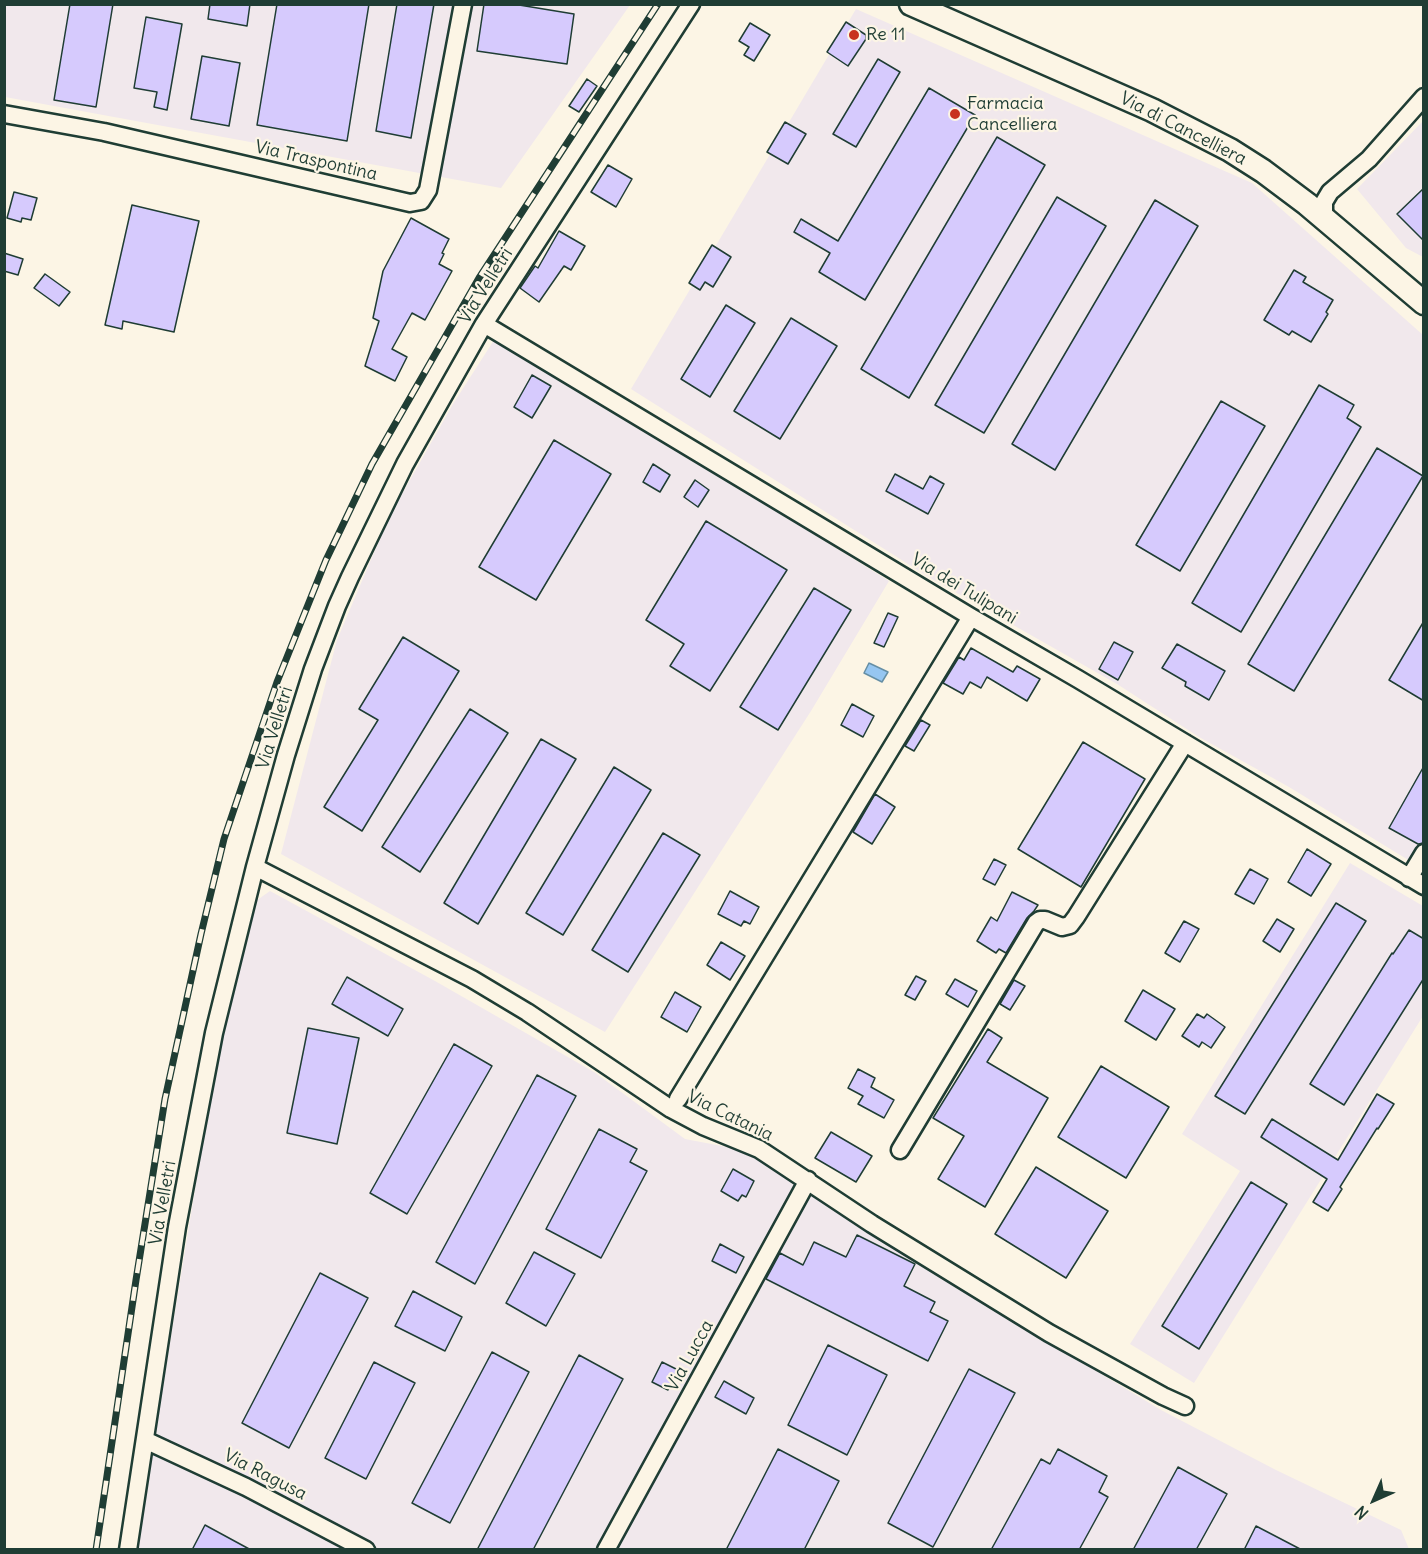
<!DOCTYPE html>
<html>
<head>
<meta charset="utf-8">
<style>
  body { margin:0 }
  #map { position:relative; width:1428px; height:1554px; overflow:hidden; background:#fcf5e5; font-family:Delius,sans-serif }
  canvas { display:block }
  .frame { position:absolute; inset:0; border:6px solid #1f3d34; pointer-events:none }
  .north { position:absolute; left:1344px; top:1470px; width:60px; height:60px; -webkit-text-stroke:4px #fcf5e5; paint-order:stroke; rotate:225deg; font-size:16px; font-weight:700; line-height:24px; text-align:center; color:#1f3d34 }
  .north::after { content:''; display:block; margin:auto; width:21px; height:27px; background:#1f3d34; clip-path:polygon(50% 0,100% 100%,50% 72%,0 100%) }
</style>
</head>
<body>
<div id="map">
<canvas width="1428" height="1554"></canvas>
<div class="frame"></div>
<div class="north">N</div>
</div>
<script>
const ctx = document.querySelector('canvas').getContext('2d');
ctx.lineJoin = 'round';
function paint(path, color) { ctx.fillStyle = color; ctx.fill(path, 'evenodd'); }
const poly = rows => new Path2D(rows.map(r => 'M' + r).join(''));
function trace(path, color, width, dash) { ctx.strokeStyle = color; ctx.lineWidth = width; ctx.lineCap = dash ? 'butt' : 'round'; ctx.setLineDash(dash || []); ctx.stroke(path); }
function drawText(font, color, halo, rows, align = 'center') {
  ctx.font = font + ' Delius,sans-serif'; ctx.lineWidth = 4.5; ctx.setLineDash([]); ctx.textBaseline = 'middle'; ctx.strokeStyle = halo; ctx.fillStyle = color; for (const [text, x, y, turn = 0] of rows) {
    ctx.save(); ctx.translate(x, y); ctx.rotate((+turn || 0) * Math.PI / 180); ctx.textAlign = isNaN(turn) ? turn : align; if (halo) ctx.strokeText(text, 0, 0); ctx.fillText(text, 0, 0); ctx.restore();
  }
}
const built = poly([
  [4,5,630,5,501,188,5,97],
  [856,9,1252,183,1423,335,1423,869,1289,787,1199,737,1117,684,927,576,631,389],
  [1423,121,1423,257,1406,248,1357,189],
  [496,337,889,581,811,711,605,1032,281,854,337,640,389,517,453,404],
  [1350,863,1423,906,1423,1016,1194,1383,1130,1344,1240,1171,1182,1134],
  [270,891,435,981,594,1072,685,1139,743,1150,983,1303,1161,1410,1276,1470,1401,1530,1409,1549,137,1550,148,1473,159,1410,201,1153,228,1010,253,903]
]);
const water = poly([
  [869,663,888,672,882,682,864,673,869,663]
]);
const building = poly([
  [70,4,113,4,96,107,54,100,70,4],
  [210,4,250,4,247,26,208,19,210,4],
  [277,4,369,4,347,141,257,125,277,4],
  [397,4,434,4,411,138,376,131,397,4],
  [484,4,513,4,574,14,567,64,477,51,484,4],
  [146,17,182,24,167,110,154,107,157,92,134,88,146,17],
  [846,22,866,35,866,39,848,66,827,52,846,22],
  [750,23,770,35,754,61,744,55,749,47,739,41,750,23],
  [202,56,240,63,229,126,191,119,202,56],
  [878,59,900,72,856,147,833,134,878,59],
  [587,79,597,86,579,112,569,106,587,79],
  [929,88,975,115,865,300,819,272,830,253,794,232,801,219,838,241,929,88],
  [785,122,806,134,788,164,767,152,785,122],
  [997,137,1045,165,909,398,861,369,997,137],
  [608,165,632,179,616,207,591,192,608,165],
  [1424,188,1424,241,1397,214,1424,188],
  [14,192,37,198,31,220,22,218,21,222,7,218,14,192],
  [1057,197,1106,226,984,433,935,405,1057,197],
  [1155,200,1198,226,1055,470,1012,444,1155,200],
  [132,205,199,221,174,332,123,321,122,329,105,325,132,205],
  [411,218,449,239,442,253,444,254,439,264,452,271,425,320,412,313,392,349,407,357,395,381,365,366,379,321,373,318,383,271,411,218],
  [559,231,585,246,571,270,564,266,539,302,520,288,535,266,538,268,559,231],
  [712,245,731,257,713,287,705,282,700,290,689,283,712,245],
  [4,253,23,259,18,275,4,271,4,253],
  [1294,270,1306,277,1303,282,1333,300,1326,312,1328,314,1311,342,1292,331,1289,335,1264,320,1294,270],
  [45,274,70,292,59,306,34,288,45,274],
  [726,305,755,323,710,397,681,379,726,305],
  [791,318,837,346,780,439,734,411,791,318],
  [532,375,551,386,532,418,514,407,532,375],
  [1319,385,1354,405,1347,418,1361,427,1241,632,1192,603,1319,385],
  [1221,401,1265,426,1180,571,1136,545,1221,401],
  [554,440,611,474,536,600,479,567,554,440],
  [1377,448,1423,476,1294,691,1248,664,1377,448],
  [653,464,670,475,660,492,643,482,653,464],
  [895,474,923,489,930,476,944,484,928,514,886,491,895,474],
  [695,480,709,490,698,507,684,497,695,480],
  [706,521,787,570,710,691,670,666,684,644,646,620,706,521],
  [814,588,851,610,778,730,740,707,814,588],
  [888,613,898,617,884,647,874,643,888,613],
  [1424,621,1424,701,1389,680,1424,621],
  [403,637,459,671,362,831,324,807,378,720,359,709,403,637],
  [1114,642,1133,652,1118,680,1099,669,1114,642],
  [1177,644,1225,671,1209,700,1185,686,1186,682,1162,668,1177,644],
  [971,648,1013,672,1017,666,1040,679,1027,701,987,677,981,688,970,682,963,694,943,683,959,657,964,660,971,648],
  [852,704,874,716,863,737,841,725,852,704],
  [470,709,508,733,420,872,382,847,470,709],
  [921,720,930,725,914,751,905,746,921,720],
  [541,739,576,759,478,924,444,903,541,739],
  [1083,742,1145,779,1081,887,1018,849,1083,742],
  [1424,766,1424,843,1418,844,1389,828,1424,766],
  [614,767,651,790,563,935,526,913,614,767],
  [875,794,895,807,872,844,853,832,875,794],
  [663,833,700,855,628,972,592,950,663,833],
  [1307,849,1331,864,1311,896,1288,882,1307,849],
  [994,859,1006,865,995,885,983,879,994,859],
  [1250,869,1268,879,1254,904,1235,894,1250,869],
  [730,891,759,907,750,924,744,921,741,926,718,914,730,891],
  [1012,892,1038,905,1034,911,1027,918,1006,953,999,949,996,953,977,941,991,917,997,921,1012,892],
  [1336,903,1366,921,1245,1114,1215,1096,1336,903],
  [1277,919,1294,929,1280,952,1263,941,1277,919],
  [1184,921,1199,929,1180,962,1165,953,1184,921],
  [1409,930,1424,939,1424,978,1344,1105,1310,1084,1392,953,1393,954,1409,930],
  [721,942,745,956,730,980,707,965,721,942],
  [916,976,926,981,915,1000,905,995,916,976],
  [347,977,403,1009,388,1036,332,1004,347,977],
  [955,979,977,991,968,1007,946,994,955,979],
  [1014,980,1025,986,1010,1010,1000,1004,1014,980],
  [1143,990,1175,1009,1156,1040,1125,1021,1143,990],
  [675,992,701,1007,687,1032,661,1017,675,992],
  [1197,1014,1204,1018,1207,1014,1225,1027,1211,1048,1202,1042,1199,1047,1182,1036,1197,1014],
  [308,1028,359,1038,337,1144,287,1133,308,1028],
  [988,1029,1002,1038,987,1062,1048,1098,985,1207,938,1179,964,1136,933,1118,988,1029],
  [454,1044,492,1066,407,1214,370,1193,454,1044],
  [1101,1066,1169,1107,1126,1178,1058,1137,1101,1066],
  [858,1069,875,1078,871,1087,894,1100,884,1118,858,1104,863,1096,848,1088,858,1069],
  [537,1075,576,1096,475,1284,436,1262,537,1075],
  [1377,1094,1394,1104,1378,1129,1377,1128,1340,1187,1342,1189,1328,1211,1313,1202,1327,1179,1261,1137,1272,1119,1338,1160,1377,1094],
  [599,1129,637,1149,630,1162,647,1171,601,1258,546,1229,599,1129],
  [831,1132,872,1156,856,1182,815,1158,831,1132],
  [1036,1167,1108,1211,1066,1278,995,1234,1036,1167],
  [733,1169,754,1181,746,1197,742,1195,738,1201,721,1191,733,1169],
  [1251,1182,1287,1204,1199,1349,1162,1326,1251,1182],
  [857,1235,915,1264,904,1286,935,1302,930,1312,948,1321,928,1361,766,1279,780,1253,803,1265,814,1242,846,1257,857,1235],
  [720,1244,744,1257,736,1273,712,1261,720,1244],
  [534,1252,575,1274,546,1326,506,1303,534,1252],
  [320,1273,368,1298,289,1448,242,1423,320,1273],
  [413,1291,462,1317,445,1351,395,1326,413,1291],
  [828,1345,887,1375,847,1455,788,1425,828,1345],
  [492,1352,529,1372,450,1523,412,1503,492,1352],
  [579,1355,623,1379,533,1550,477,1550,579,1355],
  [374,1362,415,1383,366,1479,325,1458,374,1362],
  [662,1362,678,1370,668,1390,652,1382,662,1362],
  [969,1369,1015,1393,933,1547,888,1523,969,1369],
  [724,1381,754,1398,746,1414,715,1397,724,1381],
  [778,1449,839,1481,804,1550,726,1550,778,1449],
  [1058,1449,1107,1476,1099,1492,1108,1497,1079,1550,991,1550,1041,1459,1050,1464,1058,1449],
  [1178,1467,1227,1494,1196,1550,1133,1550,1178,1467],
  [205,1525,251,1550,192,1550,205,1525],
  [1256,1526,1302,1550,1244,1550,1256,1526]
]);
const street = poly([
  [4,114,104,132,410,203,421,201,428,190,463,4],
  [1324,218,1324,202,1330,192,1369,159,1424,97],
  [484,324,971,617,1078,679,1424,886],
  [255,867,472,979,527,1012,671,1109,703,1126,759,1149,872,1224,1049,1333,1163,1396,1185,1406],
  [1409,878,1424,853],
  [678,1099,971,617],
  [900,1150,1036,923,1040,920,1045,920,1062,927,1070,925,1076,917,1185,743],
  [145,1440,246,1487,366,1550],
  [128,1550,177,1227,214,1033,255,867,286,755,313,669,337,606,350,577,405,464,436,409,484,324,691,4],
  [606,1550,808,1180]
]);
const secondary = poly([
  [911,4,1152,110,1230,150,1263,171,1307,204,1424,303]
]);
const rail = poly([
  [96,1550,136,1280,165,1099,201,934,224,839,277,682,326,560,372,464,479,278,658,4]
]);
const markers = [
  [854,35,6,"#c8321e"],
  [955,114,6,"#c8321e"]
];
const poiNames = [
  ["Re 11",866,35],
  ["Farmacia",967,104],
  ["Cancelliera",967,125]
];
const streetNames = [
  ["Via di Cancelliera",1183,129,27],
  ["Via Traspontina",316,161,13],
  ["Via Velletri",486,286,-58],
  ["Via dei Tulipani",964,589,31],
  ["Via Velletri",275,728,-73],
  ["Via Catania",730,1116,26],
  ["Via Velletri",163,1203,-80],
  ["Via Lucca",690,1356,-61],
  ["Via Ragusa",265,1475,27]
];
paint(built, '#f1e8ec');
paint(water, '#96c6f1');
trace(water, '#668fa5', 1.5);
paint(building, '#d6cafd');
trace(building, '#1f3d34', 1.5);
trace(street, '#1f3d34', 21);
trace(secondary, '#1f3d34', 27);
trace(street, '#fcf5e5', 16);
trace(secondary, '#fcf5e5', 22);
trace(rail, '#1f3d34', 7);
trace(rail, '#fcf5e5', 4.5, [14]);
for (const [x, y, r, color] of markers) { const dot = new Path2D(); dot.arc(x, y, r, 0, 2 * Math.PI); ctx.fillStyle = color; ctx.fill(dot); trace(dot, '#fcf5e5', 2); }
drawText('18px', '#1f3d34', '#fcf5e5', poiNames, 'left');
drawText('18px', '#1f3d34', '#fcf5e5', streetNames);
</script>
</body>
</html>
